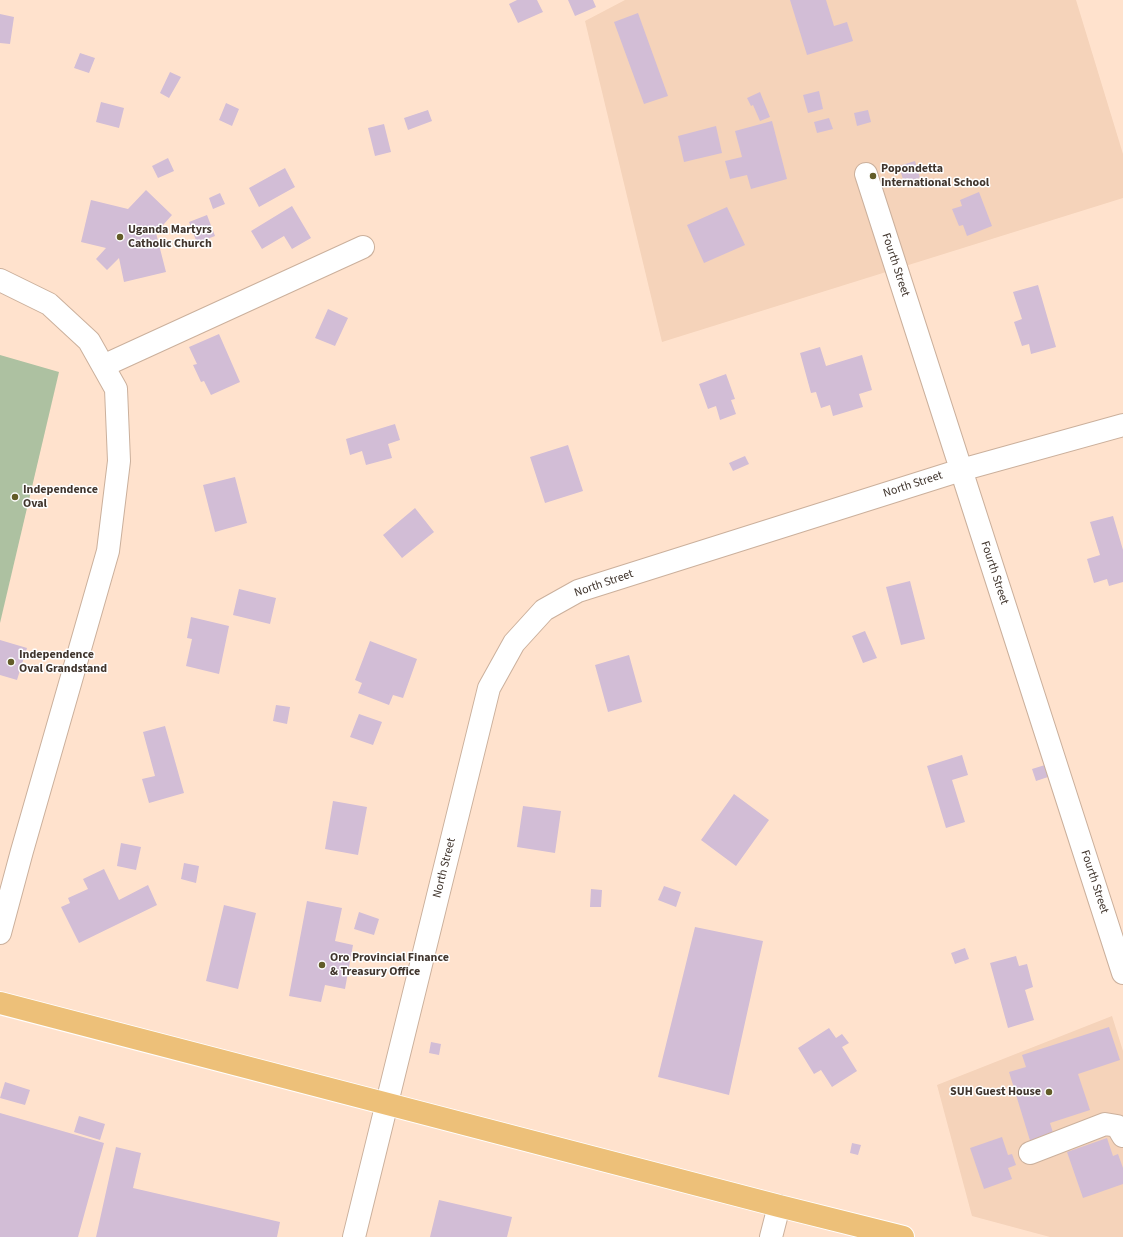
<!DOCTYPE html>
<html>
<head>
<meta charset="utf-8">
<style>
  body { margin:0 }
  canvas { display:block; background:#ffe2cd }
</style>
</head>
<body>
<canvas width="1123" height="1237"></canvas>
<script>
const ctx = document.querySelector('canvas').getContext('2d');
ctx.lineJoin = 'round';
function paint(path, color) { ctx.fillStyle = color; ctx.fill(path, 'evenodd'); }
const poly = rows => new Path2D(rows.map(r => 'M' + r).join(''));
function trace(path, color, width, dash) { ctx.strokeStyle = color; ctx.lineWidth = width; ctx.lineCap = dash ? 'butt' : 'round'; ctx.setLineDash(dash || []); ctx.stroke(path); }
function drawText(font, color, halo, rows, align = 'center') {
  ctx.font = font + ' "Source Sans 3",sans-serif'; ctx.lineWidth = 3; ctx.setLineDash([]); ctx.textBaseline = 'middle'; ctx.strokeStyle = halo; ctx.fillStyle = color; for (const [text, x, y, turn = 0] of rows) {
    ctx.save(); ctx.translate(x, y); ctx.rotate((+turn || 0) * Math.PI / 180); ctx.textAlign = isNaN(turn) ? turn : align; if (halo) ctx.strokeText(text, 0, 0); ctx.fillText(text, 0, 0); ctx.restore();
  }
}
const built = poly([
  [625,0,1076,0,1123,154,1123,198,662,342,585,21],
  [1112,1016,1123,1051,1123,1237,1050,1237,972,1216,937,1085]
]);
const green = poly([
  [0,355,59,372,0,623]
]);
const building = poly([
  [517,0,537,0,543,12,518,23,509,4],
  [568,0,593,0,596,7,575,16],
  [790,0,826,0,834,26,847,22,853,41,807,55],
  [638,13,668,96,644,104,614,22],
  [0,14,14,17,10,44,0,43],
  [80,53,95,58,89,73,74,68],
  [170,72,181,77,169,98,160,93],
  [819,91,823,109,808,113,803,95],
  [760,92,770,117,760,121,753,105,751,106,747,98],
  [101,102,124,108,119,128,96,122],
  [226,103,239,109,232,126,219,120],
  [428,110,432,121,408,130,404,118],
  [868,110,871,122,857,126,854,113],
  [829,118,833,129,817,133,814,122],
  [772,121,787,179,751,189,747,175,730,179,725,161,742,157,735,131],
  [384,124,391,152,375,156,368,128],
  [716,126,722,153,684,162,678,136],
  [168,158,174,171,158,178,152,166],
  [915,161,920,178,904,183,899,166],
  [285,168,295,187,259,207,249,188],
  [146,190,172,215,156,233,166,272,124,282,119,258,107,270,96,259,106,248,81,242,91,200,128,209],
  [979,192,992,226,967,236,963,225,959,226,952,209,962,206,960,200],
  [220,193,225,204,213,209,209,198],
  [292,206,311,238,292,249,284,236,262,249,251,231],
  [727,207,745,245,704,263,687,225],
  [207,215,215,236,197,243,189,222],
  [1038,285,1056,347,1031,354,1029,344,1022,346,1014,322,1022,319,1013,292],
  [328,309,348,318,335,346,315,338],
  [219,334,240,382,211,395,204,381,201,382,193,365,197,364,189,347],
  [820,347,826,366,862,355,872,390,859,394,863,407,833,416,830,405,821,408,816,392,811,393,800,353],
  [726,374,735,399,731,400,736,414,720,420,716,406,708,409,699,384],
  [395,424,400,440,388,444,392,458,366,465,362,451,350,455,346,439],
  [568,445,583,491,545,503,530,457],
  [745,456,749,464,733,471,729,463],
  [235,477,247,523,215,532,203,485],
  [415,508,434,532,402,558,383,535],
  [1113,516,1123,550,1123,582,1109,586,1107,579,1094,583,1087,559,1100,555,1090,522],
  [910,581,925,639,901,645,886,587],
  [239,589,276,598,270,624,233,615],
  [191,617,229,626,219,674,186,666,192,639,187,638],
  [865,631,877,658,863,663,852,636],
  [0,640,27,648,17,680,0,675],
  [370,641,417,659,403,698,393,695,389,705,358,693,362,683,355,680],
  [629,655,642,702,608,712,595,665],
  [276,705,290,707,287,724,273,721],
  [359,714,382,722,373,745,350,737],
  [165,726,184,793,149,803,142,779,155,776,143,732],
  [962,755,968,775,952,780,965,822,946,828,927,766],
  [1045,765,1048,777,1036,781,1032,769],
  [734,794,769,820,736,866,701,840],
  [333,801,367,807,358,855,325,849],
  [523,806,561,811,555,853,517,847],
  [121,843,141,847,136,870,117,866],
  [184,863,199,866,196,883,181,879],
  [104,869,119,900,148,885,157,905,79,943,61,907,70,903,68,898,88,889,83,879],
  [664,886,681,892,676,907,658,900],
  [591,889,602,890,601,907,590,907],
  [307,901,342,908,335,941,353,945,345,989,325,985,321,1002,289,996],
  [224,905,256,913,238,989,206,981],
  [359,912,379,919,374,935,354,929],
  [695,927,763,941,729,1095,658,1077],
  [965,948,969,959,955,964,951,953],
  [1016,956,1019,966,1027,964,1033,987,1025,990,1034,1020,1008,1028,990,963],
  [1109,1027,1120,1060,1078,1074,1090,1110,1050,1123,1055,1139,1032,1147,1009,1072,1026,1067,1022,1055],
  [829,1028,836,1038,842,1034,849,1043,842,1047,857,1071,832,1087,821,1070,814,1074,798,1048],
  [431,1042,441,1044,439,1055,429,1053],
  [5,1082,30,1090,25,1105,0,1098],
  [0,1113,104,1143,78,1237,0,1237],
  [79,1116,105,1124,100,1140,74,1132],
  [1002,1137,1008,1155,1012,1154,1016,1165,1008,1168,1012,1179,984,1189,970,1148],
  [1107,1138,1113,1156,1118,1154,1123,1168,1123,1184,1083,1198,1067,1152],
  [852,1143,861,1145,858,1155,850,1153],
  [116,1147,141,1153,133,1188,280,1222,277,1237,96,1237],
  [439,1200,512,1217,507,1237,430,1237]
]);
const minor = poly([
  [866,174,1123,973],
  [0,280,49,304,89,341,116,389,119,461,108,551,22,851,0,933],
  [103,366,363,247],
  [1030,1153,1105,1124,1117,1126,1123,1136],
  [354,1237,489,688,514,643,544,610,578,591,961,470,1123,425],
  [771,1237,779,1206]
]);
const major = poly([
  [0,1003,779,1206,903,1237]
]);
const markers = [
  [873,176,4,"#625c28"],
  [120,237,4,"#625c28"],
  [15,497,4,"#625c28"],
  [11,662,4,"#625c28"],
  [322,965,4,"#625c28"],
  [1049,1092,4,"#625c28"]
];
const poiNames = [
  ["Popondetta",881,169],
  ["International School",881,183],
  ["Uganda Martyrs",128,230],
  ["Catholic Church",128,244],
  ["Independence",23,490],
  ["Oval",23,504],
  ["Independence",19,655],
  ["Oval Grandstand",19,669],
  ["Oro Provincial Finance",330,958],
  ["& Treasury Office",330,972],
  ["SUH Guest House",1041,1092,"right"]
];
const streetNames = [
  ["Fourth Street",895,265,72],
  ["North Street",913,485,-18],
  ["Fourth Street",994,573,72],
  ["North Street",604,584,-19],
  ["North Street",445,868,-76],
  ["Fourth Street",1094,882,72]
];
paint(built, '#f5d3ba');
paint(green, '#adc1a1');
paint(building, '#d2bdd6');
trace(minor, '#cbb09c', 24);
trace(major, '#fff', 24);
trace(minor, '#fff', 22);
trace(major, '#edc079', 22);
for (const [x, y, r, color] of markers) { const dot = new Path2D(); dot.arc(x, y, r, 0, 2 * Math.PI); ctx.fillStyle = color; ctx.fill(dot); trace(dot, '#fff', 1.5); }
drawText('bold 12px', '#40352d', '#fff', poiNames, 'left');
drawText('12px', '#40352d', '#fff', streetNames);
</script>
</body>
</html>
